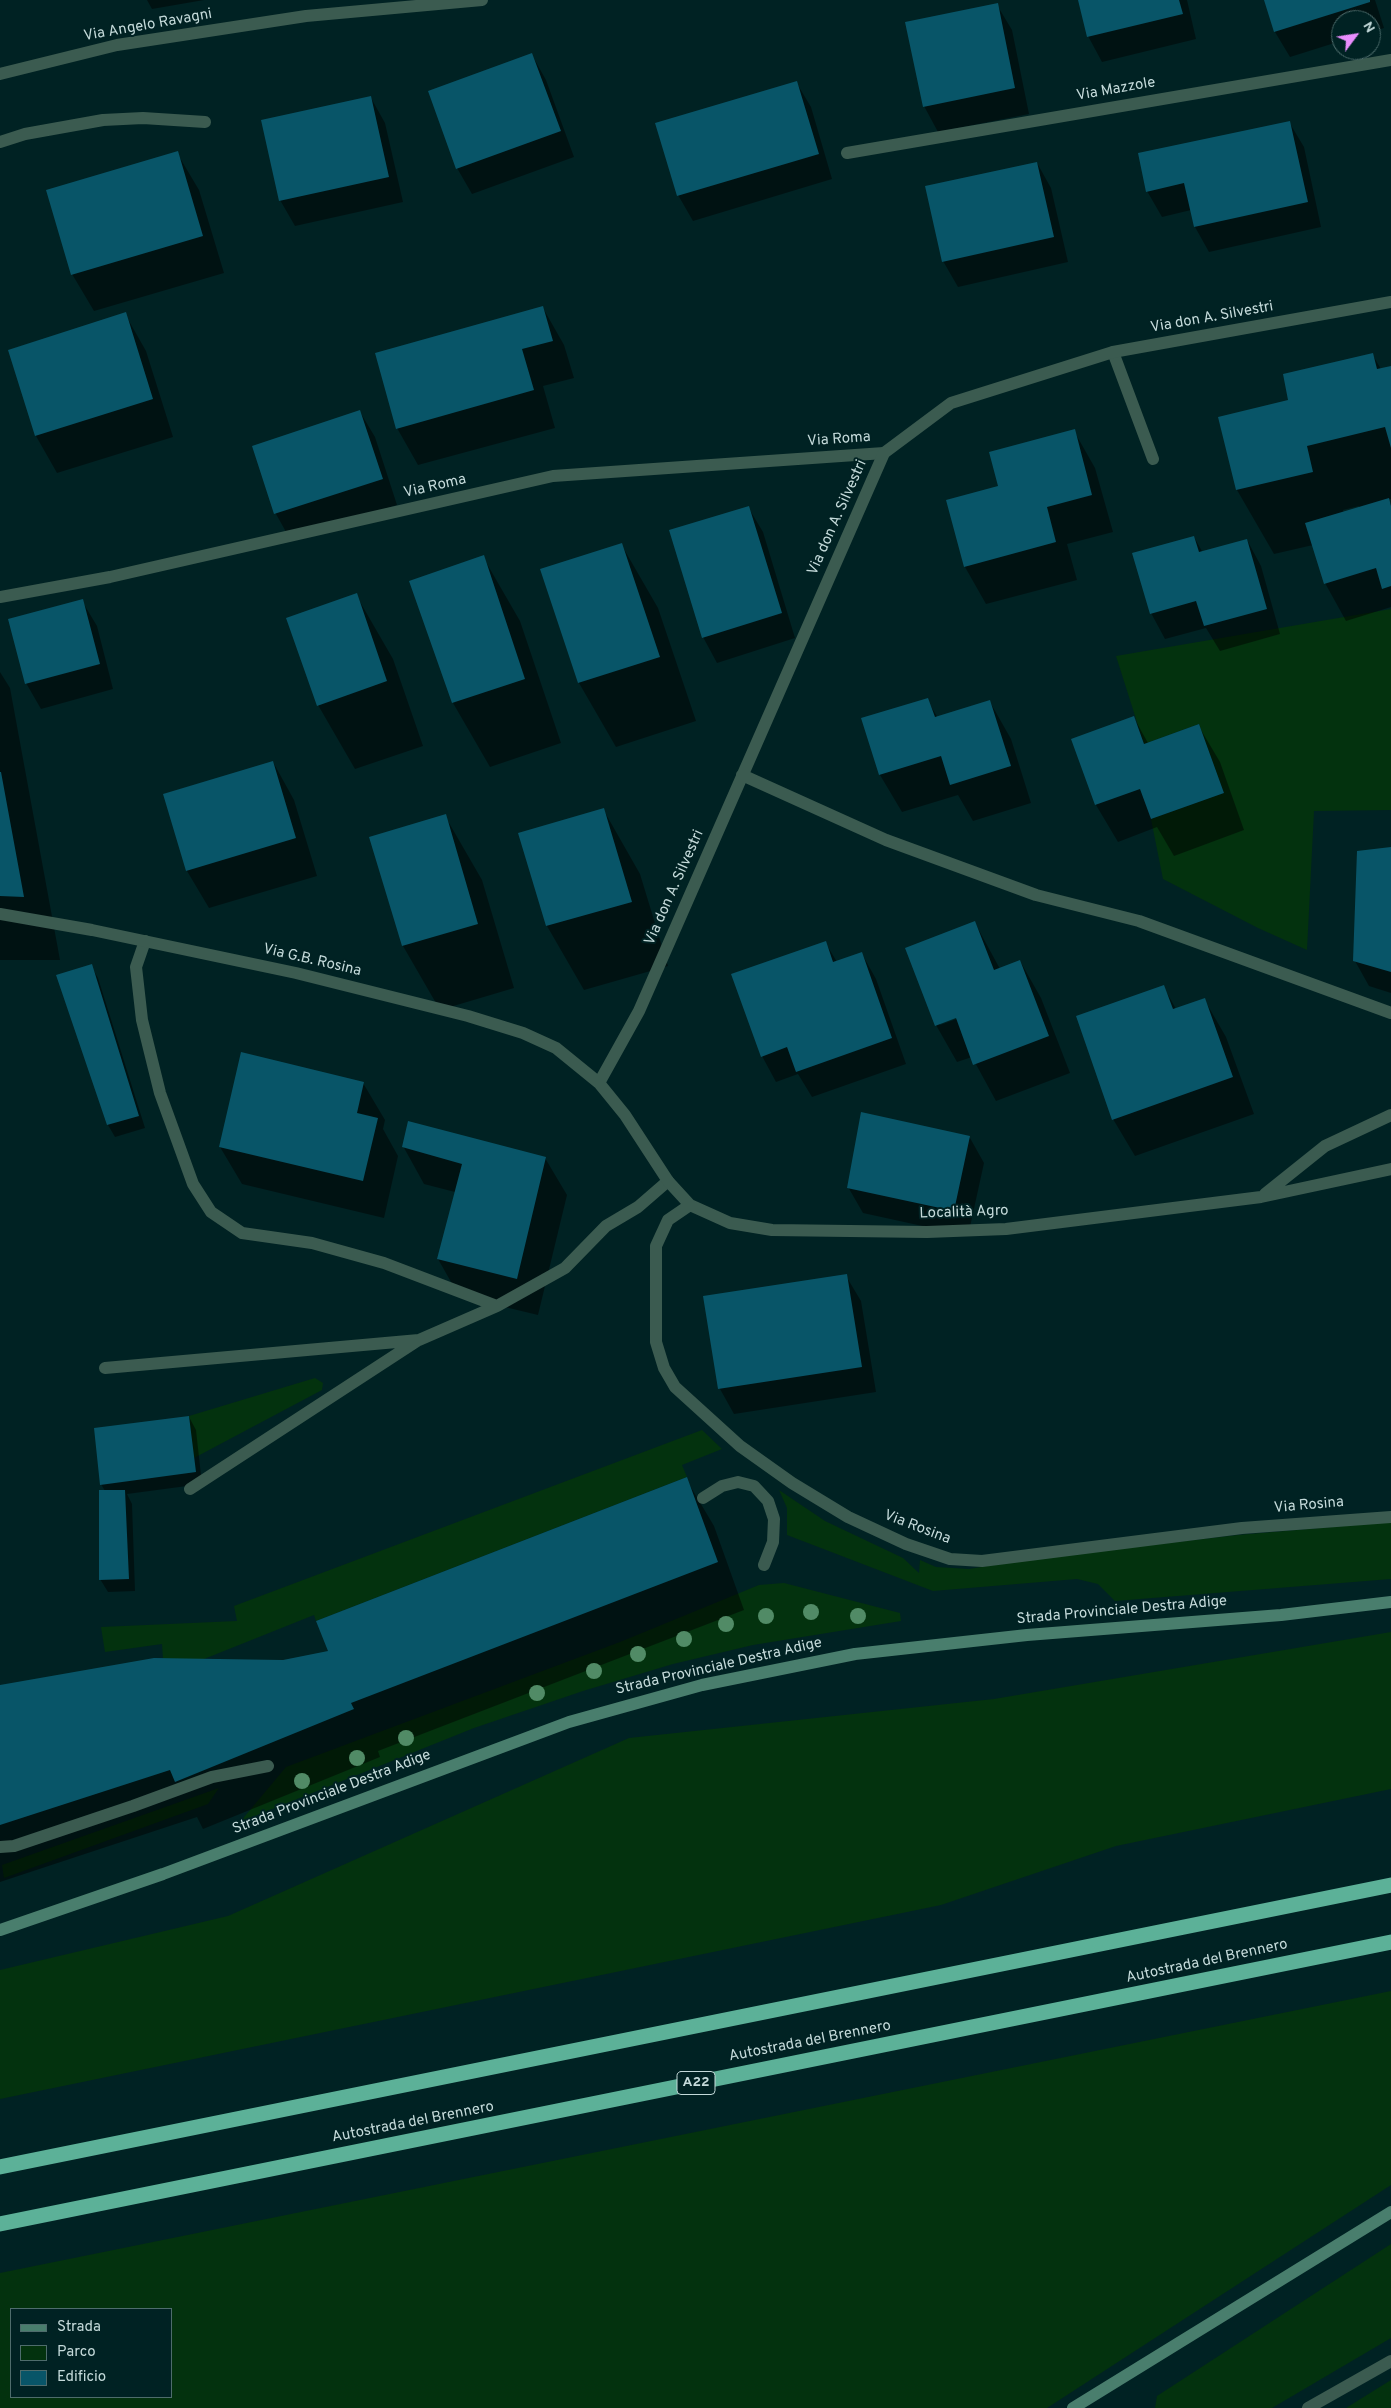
<!DOCTYPE html>
<html>
<head>
<meta charset="utf-8">
<style>
  body { margin:0 }
  #map { position:relative; width:1391px; height:2408px; overflow:hidden; background:#002223; font-family:Overpass,sans-serif }
  canvas { display:block }
  .legend { position:absolute; left:10px; top:2308px; width:162px; height:90px; box-sizing:border-box; background:#002223; border:1px solid #4e6c6c; margin:0; padding:6px 9px; list-style:none; font-size:15px; color:#c4dada }
  .legend li { display:flex; align-items:center; gap:10px; height:25px }
  .legend b { width:25px; border:1px solid #4e6c6c }
  .north { position:absolute; left:1331px; top:10px; width:50px; height:50px; box-sizing:border-box; background:#002223; border:1px solid #4e6c6c; border-radius:50%; rotate:59deg; font-size:14px; font-weight:700; line-height:20px; text-align:center; color:#c4dada }
  .north::after { content:''; display:block; margin:auto; width:18px; height:22px; background:#e98dfd; clip-path:polygon(50% 0,100% 100%,50% 72%,0 100%) }
</style>
</head>
<body>
<div id="map">
<canvas width="1391" height="2408"></canvas>
<ul class="legend">
<li><b style="height:6px;background:#497e6d"></b>Strada</li>
<li><b style="height:14px;background:#03320e"></b>Parco</li>
<li><b style="height:14px;background:#085568"></b>Edificio</li>
</ul>
<div class="north">N</div>
</div>
<script>
const ctx = document.querySelector('canvas').getContext('2d');
ctx.lineJoin = 'round';
function paint(path, color) { ctx.fillStyle = color; ctx.fill(path, 'evenodd'); }
const poly = rows => new Path2D(rows.map(r => 'M' + r).join(''));
function trace(path, color, width, dash) { ctx.strokeStyle = color; ctx.lineWidth = width; ctx.lineCap = dash ? 'butt' : 'round'; ctx.setLineDash(dash || []); ctx.stroke(path); }
function drawText(font, color, halo, rows, align = 'center') {
  ctx.font = font + ' Overpass,sans-serif'; ctx.lineWidth = 4; ctx.setLineDash([]); ctx.textBaseline = 'middle'; ctx.strokeStyle = halo; ctx.fillStyle = color; for (const [text, x, y, turn = 0] of rows) {
    ctx.save(); ctx.translate(x, y); ctx.rotate((+turn || 0) * Math.PI / 180); ctx.textAlign = isNaN(turn) ? turn : align; if (halo) ctx.strokeText(text, 0, 0); ctx.fillText(text, 0, 0); ctx.restore();
  }
}
const green = poly([
  [1391,609,1391,810,1314,811,1307,950,1258,928,1163,879,1151,819,1224,793,1199,724,1144,744,1116,656],
  [315,1378,323,1383,322,1390,194,1458,189,1416],
  [702,1430,722,1449,682,1465,687,1477,316,1621,314,1615,204,1659,163,1659,162,1644,105,1652,101,1627,237,1621,234,1606],
  [779,1490,825,1521,903,1558,919,1573,920,1560,936,1567,969,1569,1037,1558,1238,1535,1391,1522,1391,1579,1115,1601,1098,1584,1077,1579,933,1591,787,1535,787,1508],
  [784,1583,900,1613,901,1621,753,1645,673,1664,583,1691,474,1728,240,1822,286,1767,620,1642,759,1585],
  [1391,1632,1391,1789,1116,1846,941,1905,0,2099,0,1970,228,1916,629,1738,994,1699],
  [219,1788,208,1804,4,1878,2,1865],
  [1391,1991,1391,2185,1047,2408,0,2408,0,2273],
  [11,2309,171,2309,171,2397,11,2397],
  [1391,2244,1391,2338,1272,2408,1155,2408,1157,2396],
  [1391,2380,1391,2408,1346,2408]
]);
const shadow = poly([
  [147,0,204,0,152,9],
  [1079,0,1187,0,1196,39,1102,62,1088,36],
  [1265,0,1375,0,1384,28,1371,32,1371,20,1341,20,1341,41,1290,57,1275,32],
  [997,5,1012,30,1029,114,938,132,924,106],
  [532,55,546,80,574,157,472,194,457,168],
  [796,82,811,107,832,179,693,221,678,195],
  [371,98,385,123,403,202,295,226,280,200],
  [1289,122,1304,147,1321,227,1209,252,1195,227,1191,210,1162,217,1147,191],
  [177,153,199,190,224,273,94,311,72,274],
  [1037,163,1051,188,1068,262,958,287,943,261],
  [543,308,564,345,574,378,543,386,555,428,418,465,397,428],
  [125,314,146,351,173,437,57,473,36,436,9,350],
  [1372,354,1381,369,1391,367,1391,499,1388,499,1391,504,1391,607,1346,621,1325,583,1313,545,1274,554,1237,490,1290,401],
  [1359,506,1359,508,1344,513,1343,510],
  [360,412,375,437,397,505,290,539,276,514,254,446],
  [1074,431,1095,468,1113,532,1067,544,1077,580,986,604,965,567,999,487],
  [748,507,763,532,795,638,717,663,703,637],
  [1194,537,1203,553,1247,540,1261,566,1280,634,1220,651,1206,628,1165,639,1151,613],
  [621,544,658,608,696,721,616,747,579,683,542,570],
  [483,557,520,621,561,743,490,767,453,703,411,582],
  [356,595,393,659,423,746,355,769,318,705],
  [82,601,97,626,113,689,41,709,26,683],
  [0,672,10,688,60,960,0,960],
  [927,700,938,718,990,702,1011,739,1031,803,973,821,958,795,902,812,880,775,863,719],
  [1134,718,1148,743,1198,725,1220,762,1244,830,1174,856,1157,827,1118,842,1096,805,1073,740],
  [273,762,294,800,317,876,209,908,187,871,164,794],
  [603,809,640,874,668,966,584,990,547,926,520,834],
  [445,816,482,880,514,988,440,1010,403,946,371,838],
  [1391,848,1391,993,1369,986,1355,961],
  [975,923,1000,969,1020,961,1041,998,1070,1073,996,1101,972,1057,957,1062,936,1025],
  [961,1014,962,1017,940,1025,940,1022],
  [825,942,837,962,862,954,876,979,906,1064,812,1097,798,1074,776,1082,762,1056],
  [91,966,98,978,145,1128,115,1137,108,1125],
  [1163,986,1176,1009,1204,999,1226,1037,1254,1114,1135,1156,1113,1119],
  [363,1083,385,1120,383,1129,398,1156,384,1218,242,1184,220,1147],
  [970,1138,984,1163,968,1236,863,1213,848,1187],
  [403,1146,545,1158,567,1195,538,1315,459,1296,438,1259,455,1192,424,1184],
  [846,1276,861,1301,876,1392,734,1414,720,1389,705,1297],
  [189,1417,196,1430,202,1484,127,1494,132,1504,135,1591,108,1592,100,1579,105,1491,101,1484],
  [686,1479,714,1526,744,1610,378,1751,380,1757,203,1829,197,1817,0,1882,0,1686,283,1661,330,1652]
]);
const building = poly([
  [1078,0,1179,0,1183,14,1087,37],
  [1264,0,1370,0,1370,2,1274,32],
  [998,3,1015,88,923,107,905,22],
  [532,53,561,131,456,169,428,91],
  [797,81,819,154,677,196,655,123],
  [371,96,389,177,279,201,261,120],
  [1290,121,1308,202,1194,227,1184,183,1146,192,1138,153],
  [178,151,203,236,71,275,46,190],
  [1037,162,1054,237,942,262,925,186],
  [543,306,553,341,522,349,534,390,396,429,375,353],
  [126,312,153,399,35,436,8,350],
  [1373,353,1377,369,1391,366,1391,448,1385,427,1307,446,1313,472,1236,490,1218,417,1288,400,1283,374],
  [360,410,383,479,274,514,252,446],
  [1075,429,1092,495,1047,507,1056,542,964,567,946,500,998,486,989,452],
  [1389,498,1391,506,1391,586,1382,589,1376,568,1324,584,1305,523],
  [749,506,782,613,702,638,669,530],
  [1194,536,1199,552,1247,539,1267,609,1204,626,1196,601,1150,614,1132,553],
  [622,543,660,657,578,683,540,569],
  [484,555,525,679,452,703,409,581],
  [357,593,387,681,317,706,286,618],
  [83,599,100,664,25,684,8,619],
  [928,698,935,717,990,700,1011,766,950,785,941,756,879,775,861,718],
  [1134,716,1144,744,1199,724,1224,793,1151,819,1140,789,1095,805,1071,739],
  [273,761,296,838,186,871,163,794],
  [0,772,1,772,24,897,0,896],
  [604,808,632,902,546,926,518,833],
  [446,814,478,924,402,946,369,837],
  [1391,847,1391,972,1353,961,1357,851],
  [975,921,994,970,1020,960,1049,1036,973,1065,956,1018,935,1026,905,948],
  [826,941,833,962,862,952,892,1038,796,1072,787,1047,761,1057,731,974],
  [92,964,139,1116,107,1125,56,975],
  [1164,985,1173,1009,1205,998,1233,1077,1112,1120,1076,1016],
  [241,1052,364,1082,357,1113,378,1118,363,1181,219,1147],
  [861,1112,970,1136,954,1211,847,1188],
  [408,1121,546,1157,517,1279,437,1259,462,1164,402,1147],
  [847,1274,862,1367,718,1389,703,1296],
  [189,1416,196,1472,100,1485,94,1428],
  [687,1477,718,1562,351,1703,354,1709,175,1782,170,1770,0,1825,0,1685,154,1658,283,1660,328,1651,316,1621],
  [99,1490,125,1490,129,1579,99,1580]
]);
const lane = poly([
  [1113,352,1153,459],
  [0,597,110,577,553,476,884,453],
  [145,941,136,967,142,1020,160,1093,193,1184,211,1212,242,1233,312,1243,384,1263,497,1306,565,1268,606,1226,638,1207,668,1181],
  [105,1368,419,1340,497,1306],
  [190,1489,417,1341],
  [703,1498,722,1486,738,1482,754,1486,768,1501,774,1519,773,1542,764,1565],
  [0,1847,14,1846,133,1806,212,1777,268,1766]
]);
const street = poly([
  [0,74,117,45,306,16,482,0],
  [0,142,25,134,103,120,143,118,205,122],
  [847,153,1391,60],
  [742,775,886,840,1036,895,1139,921,1391,1013],
  [0,914,92,930,296,973,468,1016,523,1033,556,1048,599,1083,625,1115,668,1181,690,1205,730,1223,772,1230,927,1232,1006,1229,1261,1197,1391,1169],
  [599,1083,639,1011,884,453,951,403,1113,352,1391,302],
  [1265,1194,1325,1146,1391,1115],
  [690,1205,668,1220,656,1246,656,1342,664,1368,675,1387,740,1446,792,1483,848,1517,906,1544,950,1559,982,1561,1242,1528,1391,1517],
  [1308,2408,1391,2361]
]);
const secondary = poly([
  [0,1930,163,1874,569,1722,702,1685,855,1654,1027,1635,1281,1615,1391,1602],
  [1073,2408,1391,2212]
]);
const highway = poly([
  [0,2167,1391,1885],
  [0,2224,1391,1942]
]);
const trees = [
  [811,1612],
  [766,1616],
  [858,1616],
  [726,1624],
  [684,1639],
  [638,1654],
  [594,1671],
  [537,1693],
  [406,1738],
  [357,1758],
  [302,1781]
];
const shields = [
  [696,2083,38]
];
const shieldNames = [
  ["A22",696,2083]
];
const streetNames = [
  ["Via Angelo Ravagni",148,26,-10],
  ["Via Mazzole",1116,90,-10],
  ["Via don A. Silvestri",1212,318,-10],
  ["Via Roma",839,440,-4],
  ["Via Roma",435,487,-13],
  ["Via don A. Silvestri",838,518,-66],
  ["Via don A. Silvestri",675,888,-66],
  ["Via G.B. Rosina",312,961,13],
  ["Località Agro",964,1213,-2],
  ["Via Rosina",1309,1506,-5],
  ["Via Rosina",917,1528,21],
  ["Strada Provinciale Destra Adige",1122,1611,-5],
  ["Strada Provinciale Destra Adige",719,1667,-13],
  ["Strada Provinciale Destra Adige",332,1793,-21],
  ["Autostrada del Brennero",1207,1962,-12],
  ["Autostrada del Brennero",810,2042,-11],
  ["Autostrada del Brennero",413,2123,-11]
];
paint(green, '#03320e');
paint(shadow, '#0007');
paint(building, '#085568');
trace(lane, '#3b5b50', 12);
trace(street, '#3b5b50', 12);
trace(secondary, '#497e6d', 12);
trace(highway, '#5cb198', 15);
ctx.fillStyle = '#518b66';
for (const [x, y] of trees) { ctx.beginPath(); ctx.arc(x, y, 8, 0, 2 * Math.PI); ctx.fill(); }
for (const [x, y, w] of shields) { const box = new Path2D(); box.roundRect(x - w / 2, y - 11.5, w, 23, 4); ctx.fillStyle = '#002223'; ctx.fill(box); trace(box, '#c4dada', 1); }
drawText('bold 14px', '#c4dada', null, shieldNames);
drawText('15px', '#c4dada', '#002223', streetNames);
</script>
</body>
</html>
